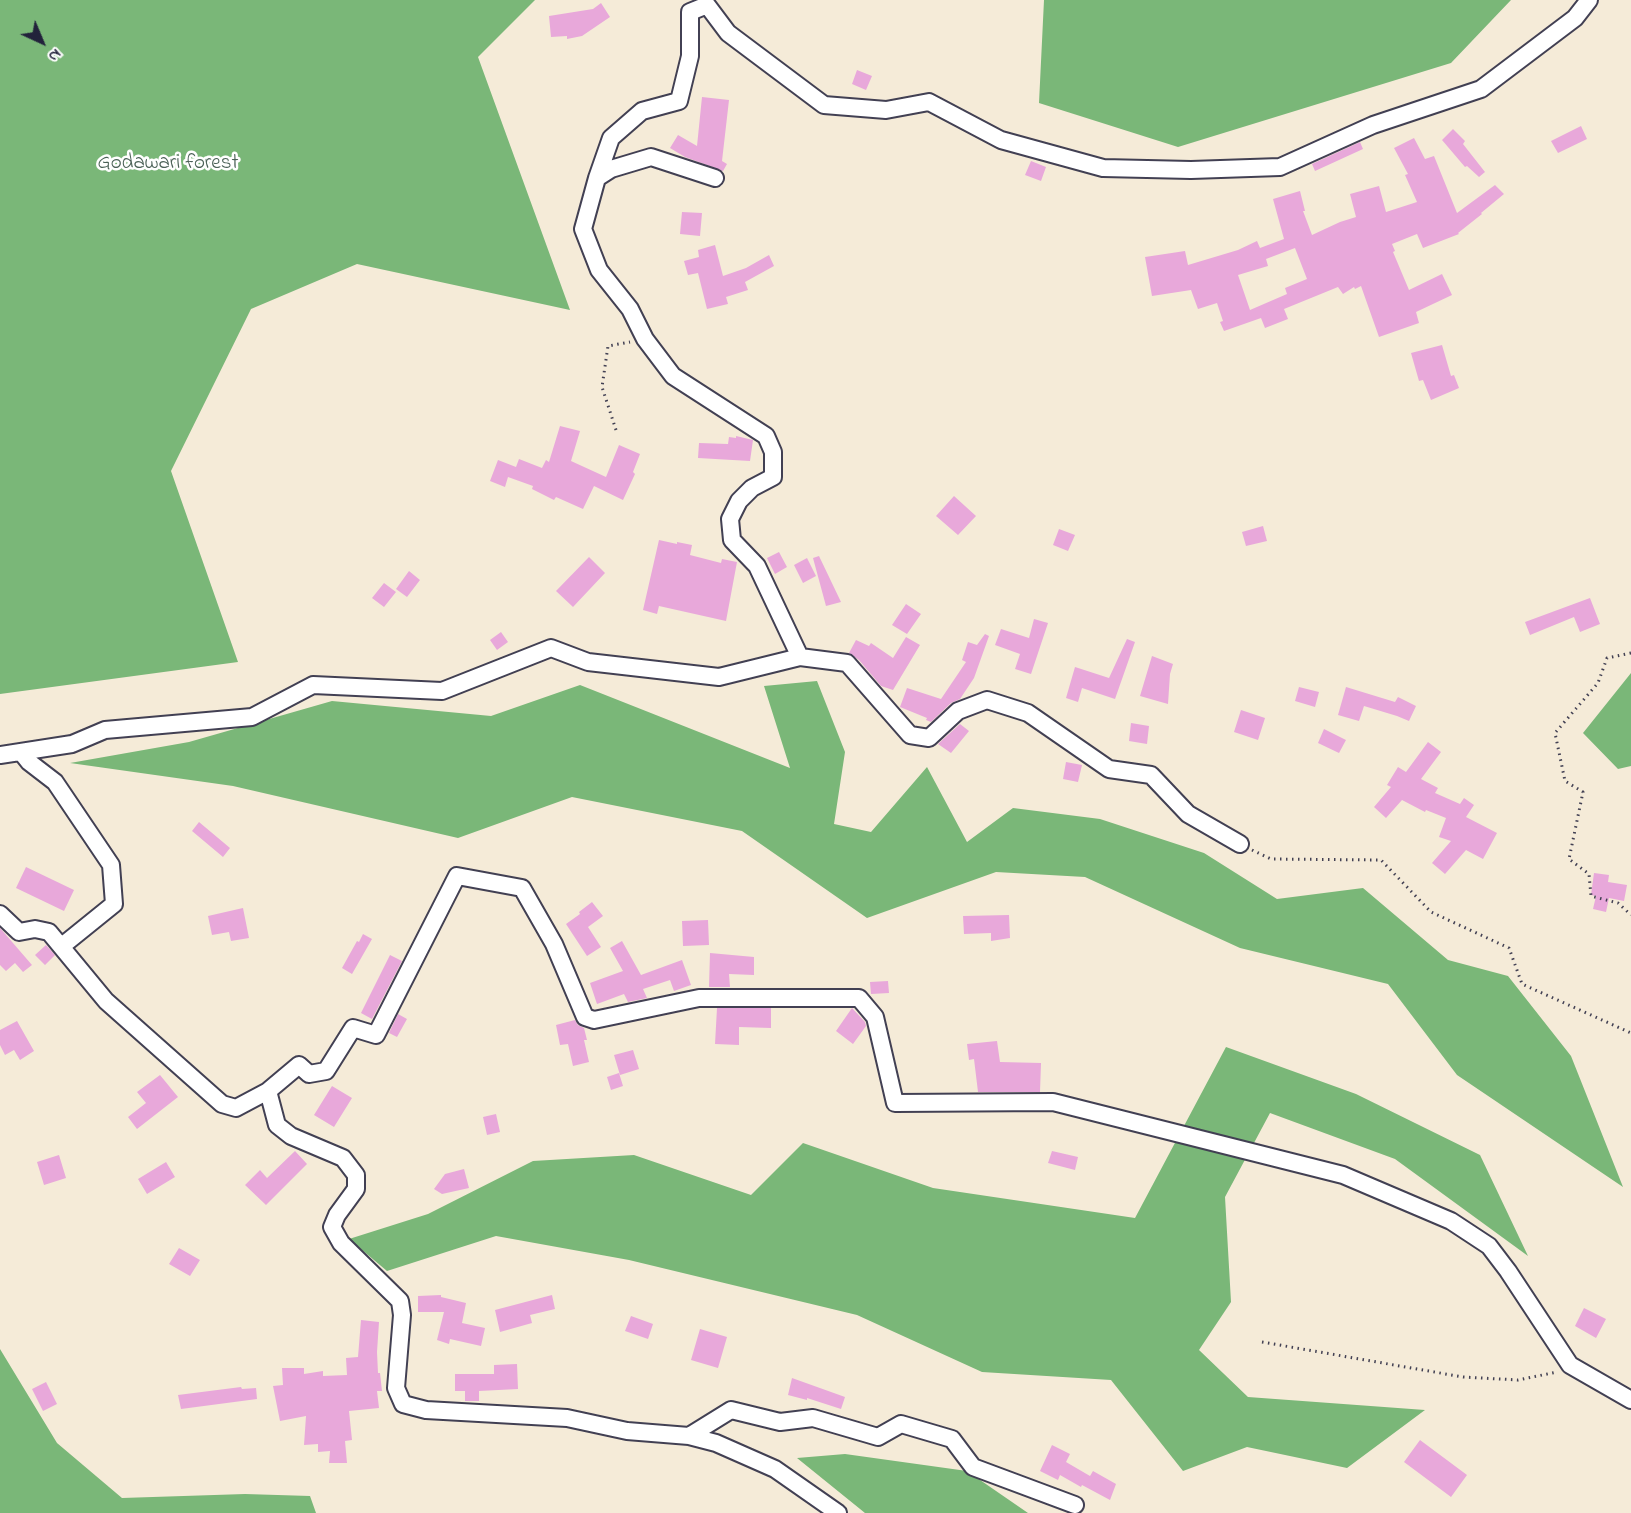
<!DOCTYPE html>
<html>
<head>
<meta charset="utf-8">
<style>
  body { margin:0 }
  #map { position:relative; width:1631px; height:1513px; overflow:hidden; background:#f5ebd8; font-family:"Indie Flower",sans-serif }
  canvas { display:block }
  .north { position:absolute; left:12px; top:12px; width:60px; height:60px; -webkit-text-stroke:4px #fff; paint-order:stroke; rotate:136deg; font-size:16px; font-weight:700; line-height:24px; text-align:center; color:#22223b }
  .north::after { content:''; display:block; margin:auto; width:21px; height:27px; background:#22223b; clip-path:polygon(50% 0,100% 100%,50% 72%,0 100%) }
</style>
</head>
<body>
<div id="map">
<canvas width="1631" height="1513"></canvas>
<div class="north">N</div>
</div>
<script>
const ctx = document.querySelector('canvas').getContext('2d');
ctx.lineJoin = 'round';
function paint(path, color) { ctx.fillStyle = color; ctx.fill(path, 'evenodd'); }
const poly = rows => new Path2D(rows.map(r => 'M' + r).join(''));
function trace(path, color, width, dash) { ctx.strokeStyle = color; ctx.lineWidth = width; ctx.lineCap = dash ? 'butt' : 'round'; ctx.setLineDash(dash || []); ctx.stroke(path); }
function drawText(font, color, halo, rows, align = 'center') {
  ctx.font = font + ' "Indie Flower",sans-serif'; ctx.lineWidth = 5; ctx.setLineDash([]); ctx.textBaseline = 'middle'; ctx.strokeStyle = halo; ctx.fillStyle = color; for (const [text, x, y, turn = 0] of rows) {
    ctx.save(); ctx.translate(x, y); ctx.rotate((+turn || 0) * Math.PI / 180); ctx.textAlign = isNaN(turn) ? turn : align; if (halo) ctx.strokeText(text, 0, 0); ctx.fillText(text, 0, 0); ctx.restore();
  }
}
const forest = poly([
  [0,0,535,0,478,57,570,310,357,264,251,309,171,471,238,662,0,694],
  [1044,0,1511,0,1451,63,1178,147,1039,103],
  [1631,673,1631,766,1618,769,1583,733],
  [817,681,845,752,834,824,871,832,927,767,967,842,1013,808,1100,819,1204,853,1277,899,1363,888,1448,960,1508,976,1571,1056,1623,1187,1457,1075,1388,984,1240,948,1085,877,996,872,867,918,742,831,572,797,458,838,233,786,70,763,189,742,332,701,491,716,580,685,790,768,764,686],
  [1226,1047,1356,1094,1480,1155,1528,1256,1395,1159,1270,1113,1225,1197,1231,1302,1199,1350,1248,1397,1425,1410,1347,1468,1247,1447,1183,1471,1111,1380,982,1372,857,1315,629,1260,496,1236,387,1271,349,1239,428,1214,533,1161,634,1155,751,1195,803,1143,933,1188,1135,1218],
  [0,1349,57,1443,122,1498,245,1494,310,1496,316,1513,0,1513],
  [845,1454,967,1471,1028,1513,865,1513,797,1458]
]);
const building = poly([
  [601,3,610,17,582,36,567,39,567,36,551,37,549,16,593,9],
  [857,70,872,76,866,90,852,84],
  [702,97,729,100,722,161,727,164,723,171,685,157,670,148,678,135,697,146],
  [1581,126,1587,139,1558,153,1551,141],
  [1453,129,1465,141,1463,144,1485,172,1479,177,1467,166,1465,167,1442,140],
  [1414,138,1425,159,1434,156,1457,213,1495,185,1504,194,1481,213,1482,214,1458,233,1459,234,1423,248,1417,234,1392,244,1395,251,1393,252,1409,290,1442,274,1452,295,1416,312,1419,323,1379,337,1361,286,1355,289,1354,287,1343,294,1338,287,1284,309,1288,319,1265,328,1261,318,1224,331,1220,322,1223,321,1217,303,1198,309,1191,290,1152,296,1145,257,1185,251,1188,265,1238,250,1257,241,1260,248,1284,239,1273,199,1300,191,1305,211,1303,211,1312,235,1340,222,1356,217,1350,194,1379,186,1386,212,1417,202,1405,175,1408,174,1394,148],
  [1295,248,1307,279,1285,288,1287,294,1250,310,1238,275,1268,266,1266,259],
  [1360,142,1363,149,1315,171,1312,164],
  [1031,161,1046,167,1041,181,1025,175],
  [682,212,702,213,700,236,680,234],
  [715,245,723,276,746,268,769,255,774,266,745,282,748,290,726,297,728,304,707,309,698,273,688,275,684,261,699,257,698,250],
  [1442,345,1451,376,1454,375,1459,388,1431,400,1423,380,1419,381,1411,353],
  [560,426,580,431,571,461,606,477,619,445,640,454,633,472,635,474,623,500,594,486,583,509,556,497,554,500,532,489,533,486,508,477,505,487,490,481,498,460,516,467,519,459,542,468,546,460,549,462],
  [736,436,753,440,750,461,698,458,699,443,728,444,729,437,736,438],
  [954,496,976,516,958,535,936,516],
  [1263,526,1267,541,1246,546,1242,532],
  [1059,529,1075,535,1068,551,1053,545],
  [659,540,677,544,677,542,692,545,690,555,721,563,722,559,737,562,726,621,659,606,657,614,643,610],
  [779,552,787,567,775,574,767,558],
  [819,556,841,602,826,606,813,558],
  [589,557,605,573,573,607,556,591],
  [807,558,816,576,803,583,794,565],
  [409,571,420,580,407,597,396,589],
  [384,583,396,592,384,607,372,598],
  [1590,598,1600,624,1580,632,1574,617,1530,635,1525,622],
  [906,604,921,614,907,634,892,625],
  [1034,619,1048,623,1031,674,1015,669,1020,654,995,645,1001,629,1029,638],
  [501,632,508,642,497,650,490,640],
  [985,634,989,636,974,678,960,699,951,703,931,722,926,720,927,718,900,707,907,688,941,699,966,662,962,660,968,642,977,645],
  [906,637,920,645,893,690,881,686,859,660,849,653,856,640,869,646,871,643,893,658],
  [1127,639,1135,642,1115,699,1082,688,1078,702,1066,698,1075,667,1109,678],
  [1152,656,1173,664,1170,674,1168,704,1140,696],
  [1299,687,1319,692,1315,707,1295,701],
  [1346,687,1395,702,1398,697,1416,706,1409,721,1397,716,1364,706,1359,721,1338,715],
  [1241,710,1265,718,1258,740,1234,732],
  [1131,723,1149,726,1147,744,1129,741],
  [960,724,969,731,951,753,938,744],
  [1324,729,1346,740,1339,753,1318,743],
  [1428,742,1441,752,1421,779,1438,788,1435,793,1460,804,1464,798,1474,805,1466,817,1497,833,1483,859,1466,850,1445,874,1432,863,1451,841,1439,837,1446,818,1426,810,1425,812,1402,800,1386,818,1374,807,1391,787,1387,785,1398,767,1406,772],
  [1066,762,1082,765,1078,782,1063,779],
  [199,822,230,848,223,857,192,831],
  [26,867,74,890,64,911,16,888],
  [1594,873,1609,875,1608,882,1627,885,1624,901,1609,898,1606,912,1593,909,1596,896,1591,895],
  [592,902,603,916,588,927,601,947,587,956,566,924,580,914,579,912],
  [243,908,249,938,231,941,229,932,212,935,208,916],
  [1009,915,1010,938,991,941,991,933,964,934,963,916],
  [708,920,709,945,683,946,682,921],
  [0,928,32,965,23,972,15,963,6,971,0,965],
  [363,934,372,939,352,974,342,968,357,941,359,942],
  [622,941,641,975,682,960,691,985,674,991,670,980,643,989,647,998,628,1002,624,994,597,1004,590,983,623,971,610,948],
  [46,945,55,955,45,965,35,955],
  [710,953,754,957,754,975,729,974,730,987,709,987],
  [390,955,402,961,372,1019,361,1013],
  [888,981,889,993,871,994,870,982],
  [717,1008,771,1008,771,1028,739,1027,739,1045,715,1044],
  [852,1008,865,1022,866,1026,853,1044,836,1031],
  [398,1014,407,1019,397,1037,389,1033],
  [575,1020,578,1025,584,1028,587,1040,584,1040,589,1062,573,1066,568,1044,560,1045,556,1025],
  [17,1021,34,1051,20,1060,14,1050,5,1055,0,1045,0,1030],
  [997,1041,1000,1062,1041,1063,1040,1092,978,1092,974,1059,969,1060,967,1044],
  [633,1050,639,1069,620,1075,614,1055],
  [619,1073,623,1086,611,1090,607,1077],
  [160,1075,178,1097,137,1129,128,1117,146,1103,137,1092],
  [332,1086,352,1098,334,1127,314,1115],
  [496,1114,500,1132,487,1135,483,1117],
  [295,1151,307,1164,266,1205,245,1185,260,1170,267,1178],
  [1052,1151,1078,1157,1075,1170,1048,1163],
  [59,1155,66,1178,44,1185,37,1162],
  [166,1162,175,1177,147,1194,138,1179],
  [464,1169,469,1188,442,1194,434,1189,445,1174],
  [179,1248,200,1260,190,1276,169,1264],
  [441,1295,441,1297,466,1303,462,1323,485,1328,481,1346,450,1339,449,1344,437,1340,444,1312,418,1312,418,1296],
  [552,1295,555,1309,530,1315,532,1323,500,1332,495,1310],
  [1584,1308,1606,1319,1596,1338,1575,1326],
  [631,1316,653,1324,648,1339,625,1331],
  [361,1320,379,1322,377,1352,378,1373,380,1373,382,1391,377,1391,379,1408,349,1411,352,1440,345,1441,347,1463,329,1463,330,1451,318,1452,318,1444,304,1445,306,1416,280,1421,273,1386,283,1385,282,1368,304,1368,304,1374,323,1371,323,1376,347,1375,346,1358,358,1357],
  [700,1329,727,1337,718,1368,691,1360],
  [517,1364,518,1389,479,1391,479,1401,465,1401,465,1391,455,1391,455,1374,494,1374,494,1365],
  [792,1378,845,1397,841,1409,807,1398,807,1400,788,1395],
  [46,1382,57,1404,43,1411,32,1389],
  [241,1387,242,1389,256,1388,257,1399,181,1409,178,1395],
  [1420,1440,1467,1475,1451,1497,1404,1462],
  [1052,1445,1070,1454,1066,1462,1090,1476,1093,1471,1116,1484,1110,1500,1082,1485,1081,1487,1060,1475,1058,1480,1040,1471]
]);
const path = poly([
  [616,430,602,387,608,346,630,342],
  [1631,653,1607,658,1598,683,1555,733,1565,781,1583,792,1569,859,1589,874,1591,896,1618,903,1631,915],
  [1252,850,1271,859,1381,860,1431,912,1509,948,1522,984,1631,1033],
  [1262,1342,1463,1377,1518,1380,1557,1372]
]);
const minor = poly([
  [597,178,611,169,651,157,715,178],
  [800,657,757,566,732,540,730,519,739,501,752,488,773,477,773,452,766,436,673,376,645,339,630,309,599,270,583,229,597,178,611,138,642,111,679,101,690,56,690,12,707,5,728,33,824,105,886,110,929,102,1001,140,1103,168,1191,170,1280,167,1373,125,1481,89,1575,18,1589,0],
  [21,752,29,762,55,782,111,865,114,904,62,946],
  [0,755,72,744,105,730,252,717,313,685,442,691,551,648,588,662,719,677,800,657,847,663,910,735,929,738,958,711,987,700,1028,713,1109,769,1151,775,1188,814,1240,844],
  [0,914,19,932,35,929,49,932,106,1001,222,1104,236,1108,268,1091,277,1125,291,1136,343,1158,356,1175,356,1189,337,1215,332,1227,341,1243,400,1301,402,1315,396,1388,403,1404,426,1410,567,1418,627,1431,689,1436,716,1443,775,1469,838,1513],
  [268,1091,299,1065,309,1074,326,1071,353,1028,376,1035,457,876,522,888,554,944,585,1017,594,1020,699,998,859,998,875,1017,895,1103,1053,1102,1343,1175,1451,1221,1489,1246,1508,1271,1570,1365,1631,1400],
  [689,1436,731,1410,780,1422,813,1418,878,1437,901,1424,952,1439,973,1467,1075,1505]
]);
const parkNames = [
  ["Godawari forest",168,165]
];
paint(forest, '#7ab778');
paint(building, '#e8a8da');
trace(minor, '#424053', 20);
trace(path, '#424053', 3, [1.5, 4.5]);
trace(minor, '#fff', 16);
drawText('21px', '#4b6157', '#fff', parkNames);
</script>
</body>
</html>
